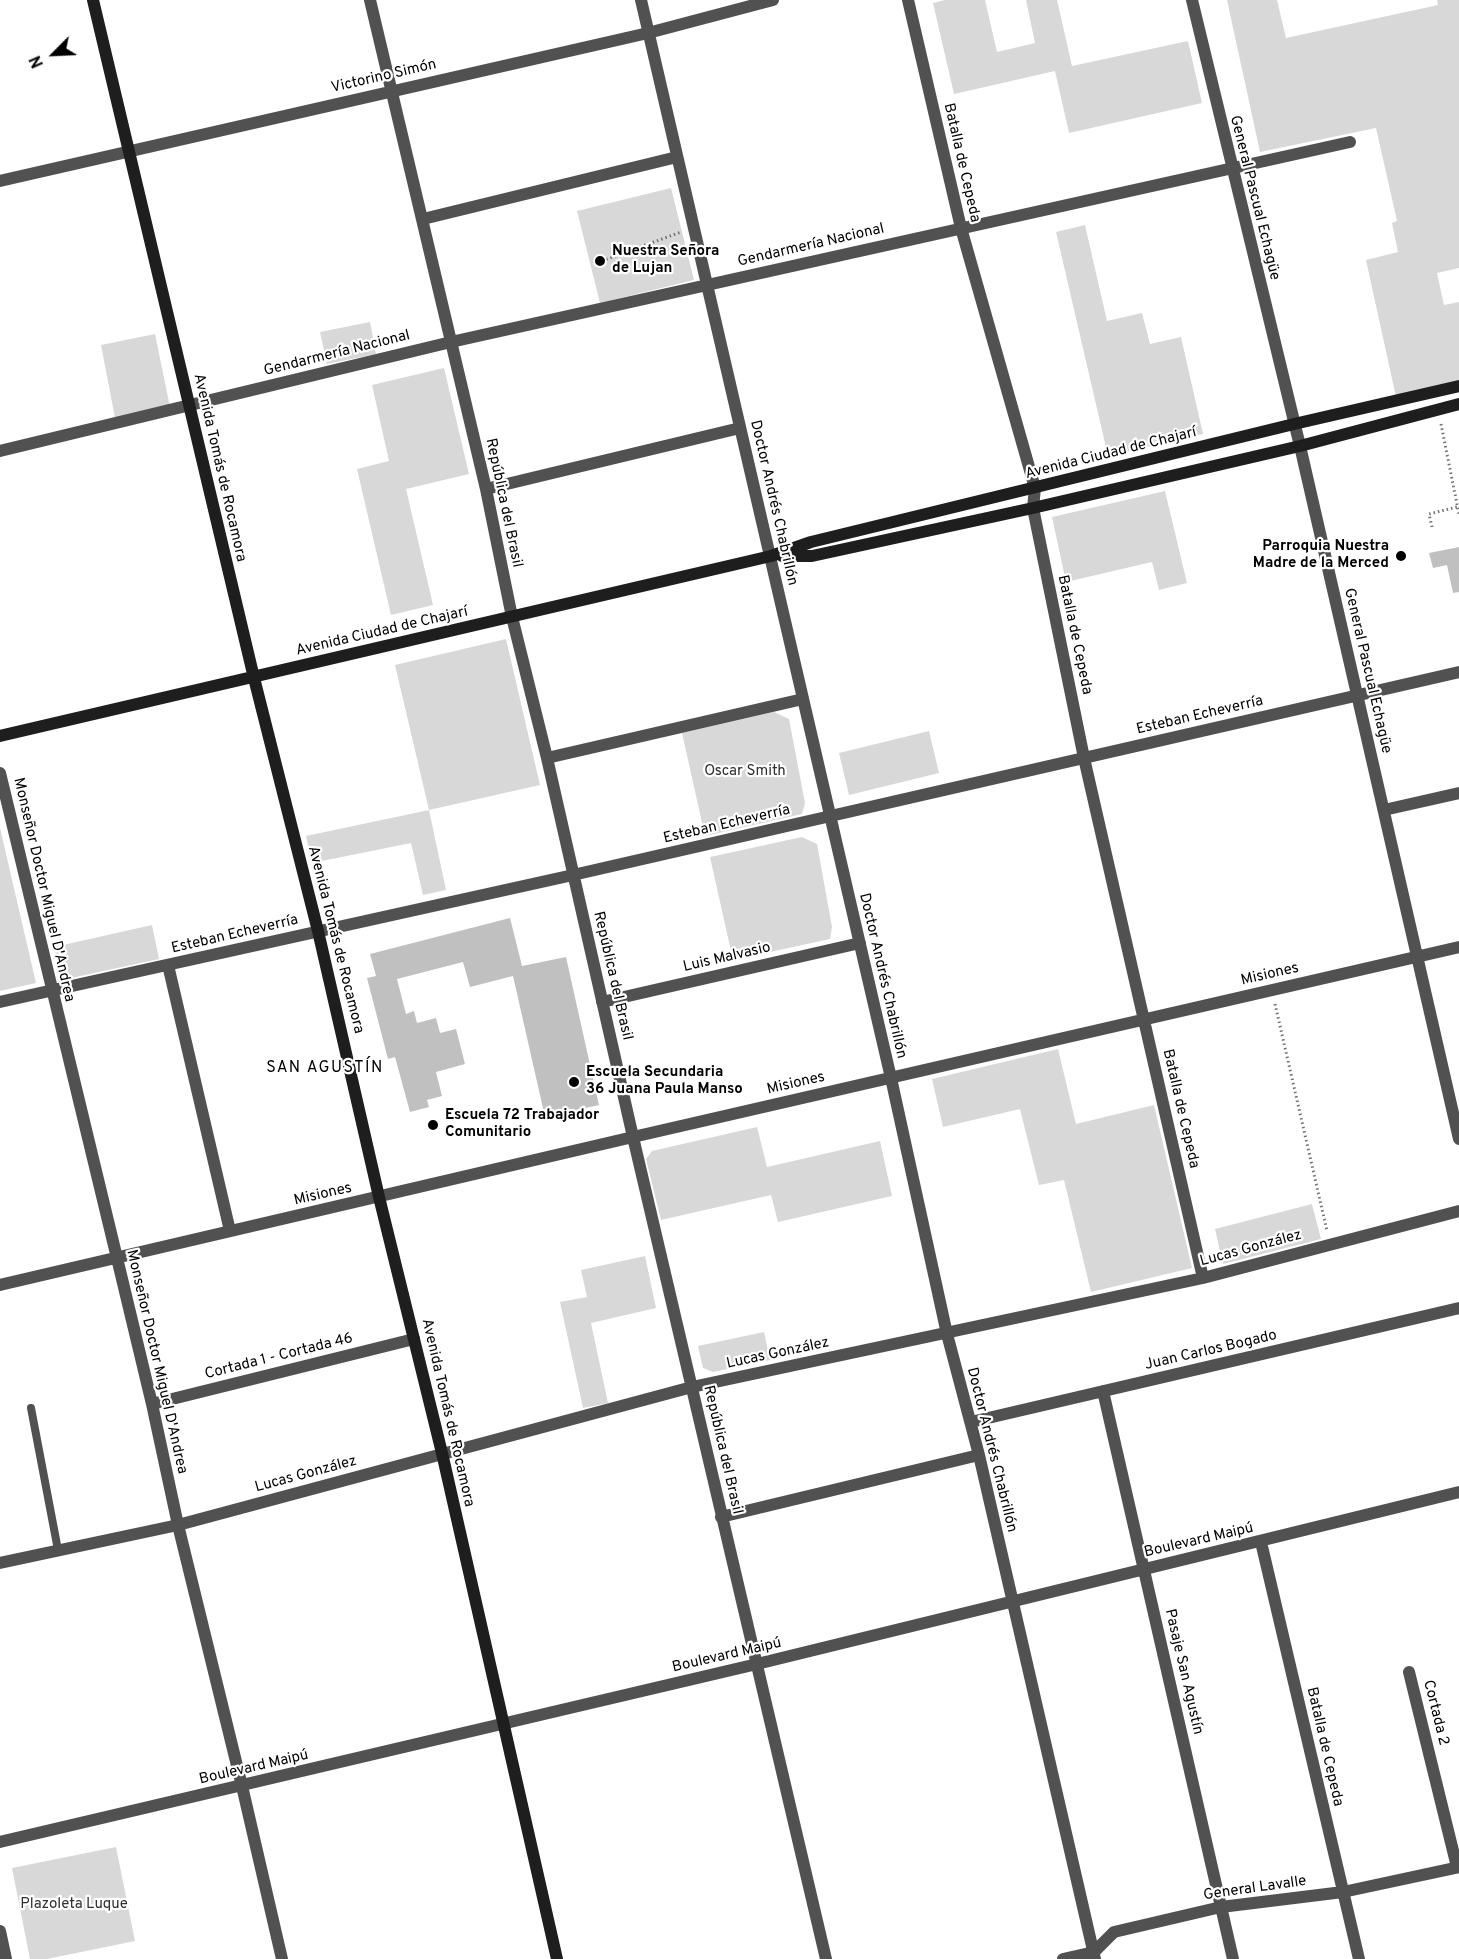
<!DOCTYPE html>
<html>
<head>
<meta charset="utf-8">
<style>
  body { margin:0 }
  #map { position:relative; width:1459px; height:1959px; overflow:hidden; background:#fff; font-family:Overpass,sans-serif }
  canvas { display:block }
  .north { position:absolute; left:24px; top:24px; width:60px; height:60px; -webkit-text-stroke:4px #fff; paint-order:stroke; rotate:246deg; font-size:16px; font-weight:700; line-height:24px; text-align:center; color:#000 }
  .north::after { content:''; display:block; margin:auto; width:21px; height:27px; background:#000; clip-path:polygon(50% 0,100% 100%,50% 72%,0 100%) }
</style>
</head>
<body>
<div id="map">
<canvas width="1459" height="1959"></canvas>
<div class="north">N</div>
</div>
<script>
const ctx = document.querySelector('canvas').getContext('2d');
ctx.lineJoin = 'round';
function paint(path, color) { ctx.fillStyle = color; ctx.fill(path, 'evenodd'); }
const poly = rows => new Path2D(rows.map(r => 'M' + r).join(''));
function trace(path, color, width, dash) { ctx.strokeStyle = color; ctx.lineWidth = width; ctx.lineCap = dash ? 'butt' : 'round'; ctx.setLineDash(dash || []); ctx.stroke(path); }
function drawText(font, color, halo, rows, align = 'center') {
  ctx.font = font + ' Overpass,sans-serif'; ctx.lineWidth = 4.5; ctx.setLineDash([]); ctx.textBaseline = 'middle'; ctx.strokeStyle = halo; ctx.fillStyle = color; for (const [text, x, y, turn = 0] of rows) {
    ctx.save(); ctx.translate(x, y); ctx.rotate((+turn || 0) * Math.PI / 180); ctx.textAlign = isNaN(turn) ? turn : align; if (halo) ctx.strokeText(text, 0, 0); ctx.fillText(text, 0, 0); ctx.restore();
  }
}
const green = poly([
  [945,0,985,0,997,52,1035,43,1026,0,1057,0,1072,66,1188,41,1202,103,1069,133,1055,71,954,94,933,3],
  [1227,0,1277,0,1286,38,1438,5,1437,0,1459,0,1459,268,1437,273,1444,305,1459,302,1459,384,1396,397,1366,260,1398,252,1392,223,1397,221,1376,128,1260,152],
  [671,188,694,280,600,303,577,211],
  [1085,225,1107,321,1142,313,1150,344,1181,337,1203,434,1108,456,1056,232],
  [370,322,376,354,327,364,320,332],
  [155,334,170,407,115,418,101,345],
  [444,368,469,474,406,489,433,605,391,615,357,469,389,461,372,385],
  [1165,491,1187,583,1159,590,1152,562,1066,582,1052,517],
  [506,639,540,785,429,810,446,890,423,895,411,843,312,863,306,836,429,810,395,665],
  [774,712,789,719,805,803,802,814,705,836,682,733],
  [929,731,939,773,849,795,839,753],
  [0,828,36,983,0,991],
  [802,837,817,844,832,927,830,939,733,960,710,857],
  [152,925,159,959,62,980,54,947],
  [1058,1049,1076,1124,1154,1105,1192,1268,1091,1292,1064,1180,1039,1185,1020,1109,943,1127,932,1079],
  [757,1127,767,1167,880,1141,892,1196,778,1222,771,1195,661,1220,646,1159,652,1151],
  [1312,1204,1321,1239,1223,1264,1215,1229],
  [645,1256,656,1308,591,1323,608,1403,583,1408,560,1302,587,1297,581,1270],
  [764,1332,770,1360,713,1372,703,1368,698,1346],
  [116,1847,135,1941,47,1959,30,1959,12,1868]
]);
const building = poly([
  [1459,547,1459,592,1453,593,1447,565,1433,568,1429,553],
  [510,918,522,966,566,957,599,1105,545,1117,513,976,470,987,463,962,397,979,406,1014,414,1011,417,1023,436,1018,440,1033,456,1029,465,1064,436,1072,442,1096,427,1100,429,1107,410,1112,395,1057,388,1059,367,978,376,976,370,954]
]);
const path = poly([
  [602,261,681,232],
  [1441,424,1459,514],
  [1432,527,1429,514,1457,507],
  [1275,1004,1327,1231]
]);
const lane = poly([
  [31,1408,58,1550]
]);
const street = poly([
  [370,0,486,489,512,617,547,758,633,1137,826,1959],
  [641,0,891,1078,947,1334,979,1455,1095,1959],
  [908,0,961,228,1035,488,1033,508,1084,758,1203,1278],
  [1192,0,1300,446,1459,1139],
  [0,181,648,33,773,0],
  [423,219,677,157],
  [0,451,451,342,1350,142],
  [486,489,740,428],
  [547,758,803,699],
  [0,773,117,1258,152,1404,178,1525,242,1786,282,1959],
  [1384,810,1459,793],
  [168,965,230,1231],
  [0,1002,573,875,1459,672],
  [602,1002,860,943],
  [0,1285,633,1137,1459,947],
  [1103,1391,1233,1959],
  [152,1404,414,1339],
  [971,1422,1459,1308],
  [721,1517,979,1455],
  [1261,1542,1359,1959],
  [0,1563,178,1525,692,1387,1203,1278,1459,1211],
  [1409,1672,1457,1867],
  [0,1842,757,1664,1459,1492],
  [0,1931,6,1959],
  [1063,1959,1094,1952,1114,1932,1221,1907,1343,1892,1459,1867]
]);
const secondary = poly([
  [93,0,254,678,318,931,379,1197,442,1453,557,1959],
  [782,556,812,556,1033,508,1300,446,1459,404],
  [0,736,771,556,811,542,1294,424,1459,386]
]);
const markers = [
  [600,261,6,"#000"],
  [1401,556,6,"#000"],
  [574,1082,6,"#000"],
  [433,1125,6,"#000"]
];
const streetNames = [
  ["Victorino Simón",384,77,-13],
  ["Batalla de Cepeda",961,163,77],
  ["General Pascual Echagüe",1254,198,76],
  ["Gendarmería Nacional",811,246,-13],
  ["Gendarmería Nacional",337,354,-14],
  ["Avenida Ciudad de Chajarí",1111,454,-14],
  ["Avenida Tomás de Rocamora",219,468,77],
  ["República del Brasil",503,503,78],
  ["Doctor Andrés Chabrillón",773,503,77],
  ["Avenida Ciudad de Chajarí",382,632,-13],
  ["Batalla de Cepeda",1074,635,78],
  ["General Pascual Echagüe",1367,671,77],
  ["Esteban Echeverría",1200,716,-13],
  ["Esteban Echeverría",727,825,-13],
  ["Monseñor Doctor Miguel D'Andrea",43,890,77],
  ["Esteban Echeverría",235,935,-13],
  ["Avenida Tomás de Rocamora",335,940,76],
  ["Luis Malvasio",727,958,-13],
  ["Misiones",1270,975,-13],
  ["República del Brasil",612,976,77],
  ["Doctor Andrés Chabrillón",882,976,77],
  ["Misiones",796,1084,-13],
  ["Batalla de Cepeda",1180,1109,77],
  ["Misiones",323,1195,-13],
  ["Lucas González",1251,1249,-15],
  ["Juan Carlos Bogado",1211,1351,-13],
  ["Lucas González",778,1354,-12],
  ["Cortada 1 - Cortada 46",279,1357,-14],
  ["Monseñor Doctor Miguel D'Andrea",156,1362,77],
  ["Avenida Tomás de Rocamora",447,1413,77],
  ["República del Brasil",722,1450,77],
  ["Doctor Andrés Chabrillón",991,1450,76],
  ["Lucas González",306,1475,-15],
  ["Boulevard Maipú",1199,1541,-13],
  ["Boulevard Maipú",727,1656,-13],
  ["Pasaje San Agustín",1183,1672,77],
  ["Cortada 2",1435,1713,76],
  ["Batalla de Cepeda",1324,1747,77],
  ["Boulevard Maipú",254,1768,-13],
  ["General Lavalle",1255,1889,-8]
];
const poiNames = [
  ["Nuestra Señora",612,252],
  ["de Lujan",612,269],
  ["Parroquia Nuestra",1389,547,"right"],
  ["Madre de la Merced",1389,564,"right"],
  ["Escuela Secundaria",586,1073],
  ["36 Juana Paula Manso",586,1090],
  ["Escuela 72 Trabajador",445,1116],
  ["Comunitario",445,1133]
];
const parkNames = [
  ["Oscar Smith",745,772],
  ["Plazoleta Luque",74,1905]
];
const neighbourhoodNames = [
  ["SAN AGUSTÍN",325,1069]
];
paint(green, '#d8d8d8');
paint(building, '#c0c0c0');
trace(path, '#737373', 3, [1.5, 3]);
trace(lane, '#515151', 8);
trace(street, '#515151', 12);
trace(secondary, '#1e1e1e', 12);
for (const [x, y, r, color] of markers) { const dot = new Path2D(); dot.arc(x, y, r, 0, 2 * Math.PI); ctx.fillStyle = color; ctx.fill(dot); trace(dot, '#fff', 2); }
drawText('15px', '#000', '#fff', streetNames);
drawText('bold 15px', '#000', '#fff', poiNames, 'left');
drawText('15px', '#2f2f2f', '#fff', parkNames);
ctx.letterSpacing = '1.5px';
drawText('16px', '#000', '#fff', neighbourhoodNames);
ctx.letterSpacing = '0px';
</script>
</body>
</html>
